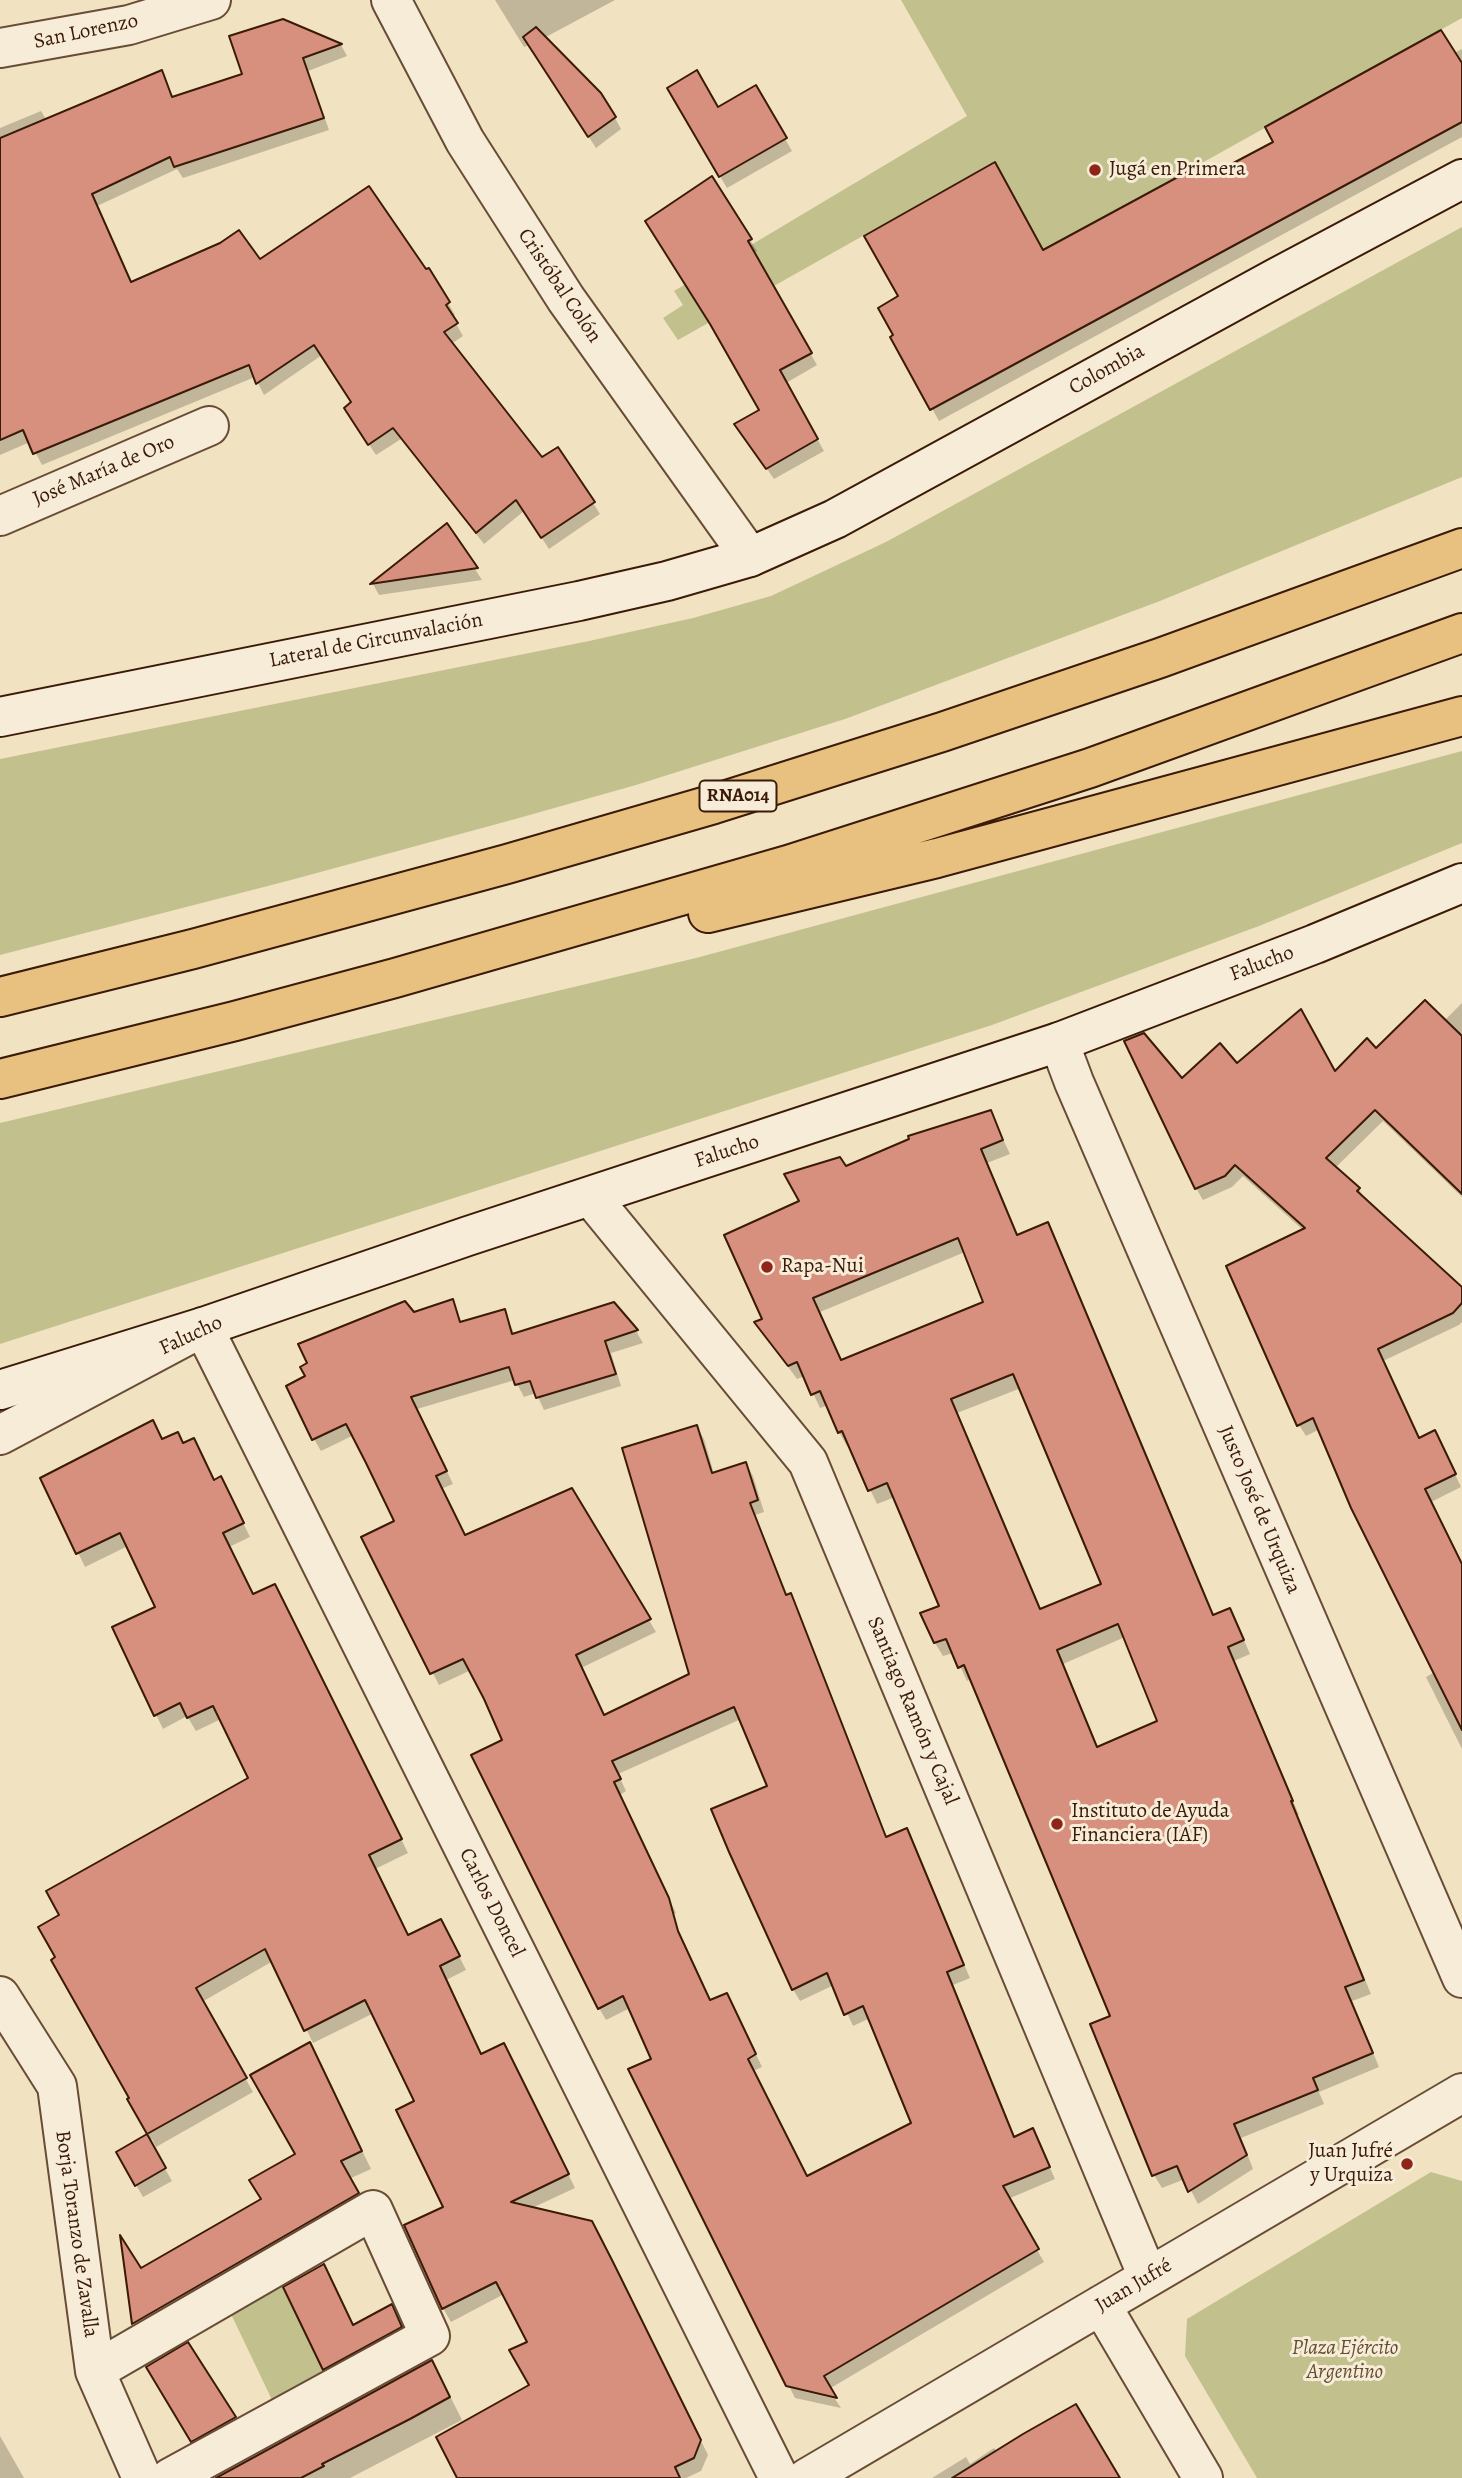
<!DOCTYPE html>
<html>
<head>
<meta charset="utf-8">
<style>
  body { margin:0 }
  canvas { display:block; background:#f1e2c1 }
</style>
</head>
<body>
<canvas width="1462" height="2478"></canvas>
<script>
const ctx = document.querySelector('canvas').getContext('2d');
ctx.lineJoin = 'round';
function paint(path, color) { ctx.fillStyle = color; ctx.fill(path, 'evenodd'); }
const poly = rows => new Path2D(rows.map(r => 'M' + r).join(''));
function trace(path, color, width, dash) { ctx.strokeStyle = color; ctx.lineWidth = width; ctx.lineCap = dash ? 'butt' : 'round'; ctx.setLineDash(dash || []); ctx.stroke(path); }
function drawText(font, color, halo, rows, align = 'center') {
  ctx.font = font + ' Alegreya,serif'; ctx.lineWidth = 6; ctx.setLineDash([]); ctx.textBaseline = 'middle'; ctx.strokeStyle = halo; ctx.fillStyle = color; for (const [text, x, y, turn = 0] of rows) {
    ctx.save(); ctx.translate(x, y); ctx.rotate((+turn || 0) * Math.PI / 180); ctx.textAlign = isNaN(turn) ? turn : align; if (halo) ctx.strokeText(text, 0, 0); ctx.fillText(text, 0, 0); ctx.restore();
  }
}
const green = poly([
  [901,0,1462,0,1462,18,1044,251,994,162,678,340,663,318,683,305,674,291,967,116],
  [1462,227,1462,477,1160,601,845,719,636,785,519,818,291,880,0,955,0,759,589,641,693,618,771,596,886,542],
  [1462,751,1462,843,1259,926,992,1025,0,1344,0,1123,696,958],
  [1431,2172,1462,2181,1462,2478,1257,2478,1185,2356,1187,2319],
  [281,2282,325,2374,273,2402,230,2312]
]);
const shadow = poly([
  [495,0,615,0,544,38,615,118,621,129,596,148,529,45,524,47],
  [283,21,341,45,347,56,308,71,329,130,183,178,177,169,97,206,132,284,260,261,448,303,455,315,452,317,463,336,451,344,542,459,593,503,600,514,549,549,524,511,484,544,401,439,376,455,353,420,353,403,322,355,264,395,255,377,42,465,30,442,0,455,0,128,41,111,47,121,161,72,174,98,244,75],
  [1462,49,1462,137,939,421,893,338,1043,252,1206,179],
  [755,87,792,151,727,188,669,89,718,109],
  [712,179,757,251,753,254,817,365,786,383,824,451,774,479,744,436,761,411],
  [447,526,482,580,379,595,373,584],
  [1462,1003,1462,1197,1383,1121,1335,1168,1359,1189,1365,1201,1462,1289,1462,1322,1459,1325,1383,1361,1419,1440,1441,1444,1461,1487,1431,1502,1462,1566,1462,1749,1426,1677,1435,1672,1320,1429,1306,1436,1299,1425,1304,1231,1243,1176,1232,1187,1203,1200,1196,1188,1182,1081,1237,1066,1334,1073,1376,1050,1444,1021],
  [990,1112,1010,1154,987,1163,1018,1236,1048,1224,1055,1238,1214,1617,1230,1610,1237,1624,1250,1654,1234,1661,1299,1815,1297,1815,1371,1994,1352,2001,1379,2067,1319,2092,1324,2104,1241,2138,1253,2169,1198,2204,1185,2179,1162,2188,1154,2175,1113,2017,971,1679,967,1681,954,1653,943,1656,935,1643,941,1607,895,1497,877,1504,849,1445,847,1446,839,1432,828,1405,820,1408,805,1376,797,1379,756,1323,764,1320,801,1202,846,1168],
  [965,1252,986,1303,842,1362,820,1312],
  [1021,1388,1103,1585,1041,1610,957,1413],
  [1125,1637,1160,1722,1098,1748,1063,1664],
  [452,1301,462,1323,504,1311,515,1335,613,1304,636,1331,643,1343,611,1353,621,1386,544,1410,536,1393,524,1397,515,1380,417,1409,453,1484,441,1489,465,1537,571,1490,656,1632,581,1668,604,1717,691,1675,697,1427,704,1439,714,1474,746,1464,753,1476,764,1512,755,1515,788,1596,790,1595,797,1607,887,1838,906,1830,970,1978,953,1985,1015,2138,1033,2131,1055,2179,1008,2199,1044,2262,829,2389,653,2060,630,2008,606,2020,599,2008,504,1741,471,1670,439,1685,364,1538,396,1522,354,1435,321,1451,314,1439,414,1314],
  [741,1719,770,1787,793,1989,800,2001,834,1985,853,2026,870,2018,914,2124,807,2178,753,2071,762,2067,733,2007,710,2002,670,1916,676,1913,620,1795,626,1791,618,1774],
  [162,1440,183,1445,215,1481,228,1492,250,1537,229,1547,253,1596,282,1599,408,1853,375,1869,408,1936,448,1934,466,1970,446,1980,482,2055,510,2058,575,2188,532,2208,599,2236,708,2455,701,2471,686,2478,459,2478,531,2386,529,2343,504,2294,451,2322,443,2308,406,2226,445,2208,416,2102,374,2013,313,2043,273,1961,202,2002,253,2092,156,2147,152,2139,149,2141,172,2181,143,2197,118,2153,149,2135,129,2100,132,2098,58,1958,62,1916,250,1779,221,1719,196,1731,187,1716,163,1729,114,1628,158,1608,128,1546,85,1567,42,1478],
  [319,2062,371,2169,349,2179,367,2211,143,2341,134,2324,123,2243,140,2270,263,2200,298,2154],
  [323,2266,354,2326,391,2306,405,2331,338,2393,324,2369],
  [188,2344,249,2442,206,2465,162,2392],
  [444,2384,462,2420,350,2478,227,2478],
  [790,2388,835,2399,841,2408,795,2398],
  [0,2436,24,2478,0,2478],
  [994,2448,997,2452,1117,2478,932,2478,966,2457,970,2464]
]);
const building = poly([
  [283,19,342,44,303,58,324,118,174,167,170,157,92,194,131,282,220,243,239,230,260,259,369,186,426,269,429,268,450,302,446,305,458,323,444,332,542,457,558,447,595,502,541,538,516,500,476,533,393,428,368,445,344,408,351,402,314,345,256,384,249,365,33,454,23,430,0,440,0,138,162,70,172,97,242,74,229,36,283,19],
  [536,27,601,93,616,117,588,137,523,37,536,27],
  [1441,30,1462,63,1462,122,930,410,890,337,893,335,878,308,898,296,864,236,995,162,1043,250,1200,165,1207,177,1273,142,1265,127,1441,30],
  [697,70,718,107,756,85,787,138,719,177,667,88,697,70],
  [712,176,752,239,748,241,812,353,780,370,818,439,766,469,734,424,759,410,710,324,645,221,712,176],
  [447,523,478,568,370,584,447,523],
  [1425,1000,1462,1036,1462,1194,1375,1110,1326,1158,1360,1188,1357,1191,1462,1287,1462,1303,1453,1313,1378,1349,1419,1438,1435,1430,1456,1474,1425,1489,1462,1564,1462,1730,1351,1508,1313,1418,1297,1426,1226,1266,1305,1228,1235,1165,1225,1176,1195,1189,1124,1041,1144,1033,1182,1078,1220,1043,1237,1063,1301,1009,1335,1071,1367,1038,1376,1048,1425,1000],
  [991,1110,1003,1140,981,1149,1017,1235,1048,1222,1213,1615,1230,1608,1244,1640,1228,1647,1293,1801,1291,1801,1364,1980,1345,1987,1373,2053,1313,2078,1318,2090,1234,2124,1247,2155,1188,2192,1177,2166,1152,2176,1090,2024,1110,2016,964,1665,958,1668,946,1639,934,1643,920,1613,939,1606,887,1483,868,1491,842,1431,838,1433,820,1391,811,1395,797,1362,788,1366,754,1322,762,1319,724,1235,799,1201,784,1174,840,1157,846,1166,909,1139,908,1136,991,1110],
  [958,1238,983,1302,841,1360,813,1298,958,1238],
  [1013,1374,1101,1584,1040,1609,951,1399,1013,1374],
  [1118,1624,1157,1721,1097,1747,1057,1650,1118,1624],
  [453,1299,460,1322,505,1309,512,1334,614,1302,638,1330,605,1341,616,1374,536,1398,530,1381,515,1385,509,1367,411,1397,447,1471,436,1476,465,1535,572,1488,651,1619,576,1655,604,1715,689,1674,622,1448,697,1425,712,1473,746,1462,758,1500,750,1503,786,1595,791,1593,886,1837,907,1828,964,1965,947,1972,1014,2137,1033,2128,1050,2167,1003,2186,1039,2249,824,2376,837,2398,786,2386,628,2069,651,2059,623,1996,598,2009,471,1755,502,1740,484,1699,463,1659,430,1674,361,1537,394,1521,366,1463,346,1424,312,1440,286,1386,305,1376,300,1367,307,1363,298,1344,405,1301,414,1312,453,1299],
  [734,1707,767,1786,711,1809,729,1852,792,1990,827,1973,844,2015,863,2006,911,2123,807,2176,748,2059,756,2054,727,1993,710,2000,678,1931,669,1898,614,1782,621,1779,612,1761,734,1707],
  [153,1420,162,1439,178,1432,183,1443,194,1438,214,1480,221,1476,244,1523,223,1533,253,1594,275,1584,402,1839,369,1855,408,1935,441,1919,460,1956,440,1966,481,2054,504,2043,569,2174,511,2202,592,2221,613,2262,701,2440,694,2458,675,2467,680,2478,457,2478,436,2437,529,2385,509,2350,527,2342,496,2282,442,2309,404,2225,443,2207,396,2110,414,2101,365,2000,304,2031,265,1949,196,1988,247,2078,147,2134,127,2099,129,2098,51,1960,55,1957,38,1927,59,1915,46,1891,248,1778,213,1706,187,1718,180,1703,154,1716,112,1627,155,1607,120,1533,76,1554,40,1478,153,1420],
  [310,2042,362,2151,341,2161,359,2193,132,2324,120,2235,141,2268,261,2199,249,2180,295,2154,250,2075,310,2042],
  [147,2134,166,2168,135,2186,116,2152,147,2134],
  [324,2264,353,2325,392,2304,402,2327,323,2370,283,2287,324,2264],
  [188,2342,236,2417,191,2442,146,2367,188,2342],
  [432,2360,450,2397,410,2419,322,2464,324,2466,301,2478,216,2478,432,2360],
  [1076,2404,1120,2478,952,2478,1023,2434,1076,2404]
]);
const street = poly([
  [391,0,465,141,566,299,750,557],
  [0,48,129,25,211,0],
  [0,516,209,426],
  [1059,1042,1074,1082,1462,1978],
  [591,1197,808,1462,1148,2277],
  [0,1435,203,1327,779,2478],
  [0,1996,57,2086,95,2371,142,2478],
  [1101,2305,1203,2478],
  [95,2371,373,2210,430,2336,170,2478],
  [807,2478,1462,2093]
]);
const secondary = poly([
  [0,717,579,601,667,581,750,557,835,519,1276,278,1462,179],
  [0,1390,203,1327,468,1236,1059,1042,1315,944,1462,883]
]);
const highway = poly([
  [708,913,937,858,1462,716],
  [0,997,193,949,507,864,714,804,942,732,1160,658,1462,548],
  [0,1079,235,1021,395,978,788,865,1090,768,1462,633]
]);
const markers = [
  [1095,170,7,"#8f2418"],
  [767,1267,7,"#8f2418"],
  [1057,1824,7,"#8f2418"],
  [1407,2164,7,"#8f2418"]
];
const shields = [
  [738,796,77]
];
const shieldNames = [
  ["RNA014",738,796]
];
const streetNames = [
  ["San Lorenzo",86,32,-12],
  ["Cristóbal Colón",559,286,56],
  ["Colombia",1107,370,-29],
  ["José María de Oro",104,471,-23],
  ["Lateral de Circunvalación",376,641,-11],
  ["Falucho",1262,964,-21],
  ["Falucho",727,1152,-18],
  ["Falucho",191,1336,-25],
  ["Justo José de Urquiza",1259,1510,67],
  ["Santiago Ramón y Cajal",912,1711,67],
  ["Carlos Doncel",491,1903,63],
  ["Borja Toranzo de Zavalla",76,2234,82],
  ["Juan Jufré",1134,2286,-31]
];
const poiNames = [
  ["Jugá en Primera",1109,170],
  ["Rapa-Nui",781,1267],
  ["Instituto de Ayuda",1071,1812],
  ["Financiera (IAF)",1071,1836],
  ["Juan Jufré",1393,2152,"right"],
  ["y Urquiza",1393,2176,"right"]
];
const parkNames = [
  ["Plaza Ejército",1345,2349],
  ["Argentino",1345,2373]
];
paint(green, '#c2c18e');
paint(shadow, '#0003');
paint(building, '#d8907e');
trace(building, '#3b1a08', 2);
trace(street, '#684c36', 42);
trace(secondary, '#3b1a08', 42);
trace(highway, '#3b1a08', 42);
trace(street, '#f6ecd7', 38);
trace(secondary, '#f6ecd7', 38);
trace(highway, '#e8c180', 38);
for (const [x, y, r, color] of markers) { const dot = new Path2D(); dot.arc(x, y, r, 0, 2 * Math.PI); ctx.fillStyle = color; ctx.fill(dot); trace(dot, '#f6ecd7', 2.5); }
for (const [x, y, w] of shields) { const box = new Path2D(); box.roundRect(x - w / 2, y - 15.5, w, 31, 5); ctx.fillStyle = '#f6ecd7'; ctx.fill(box); trace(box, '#3b1a08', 2); }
drawText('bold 19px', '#3b1a08', null, shieldNames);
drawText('21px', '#3b1a08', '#f6ecd7', streetNames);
drawText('21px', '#3b1a08', '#f6ecd7', poiNames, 'left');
drawText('italic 21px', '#644c30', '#f6ecd7', parkNames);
</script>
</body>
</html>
